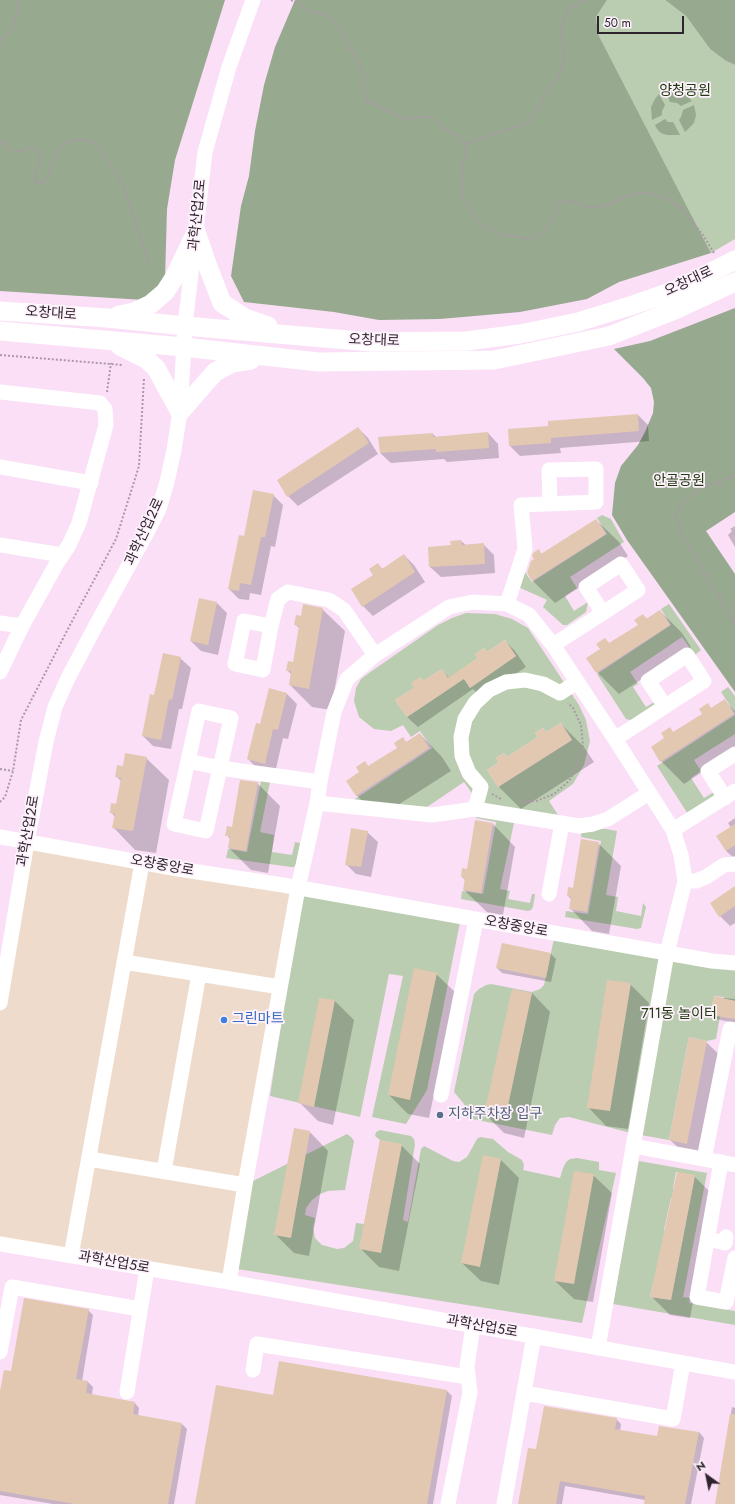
<!DOCTYPE html>
<html>
<head>
<meta charset="utf-8">
<style>
  body { margin:0 }
  #map { position:relative; width:735px; height:1504px; overflow:hidden; background:#fadff7; font-family:Jost,sans-serif }
  canvas { display:block }
  .north { position:absolute; left:687px; top:1456px; width:40px; height:40px; -webkit-text-stroke:3px #fdf2fc; paint-order:stroke; rotate:327deg; font-size:11px; font-weight:700; line-height:16px; text-align:center; color:#2e242d }
  .north::after { content:''; display:block; margin:auto; width:14px; height:18px; background:#2e242d; clip-path:polygon(50% 0,100% 100%,50% 72%,0 100%) }
  .scale { position:absolute; left:597px; top:16px; width:87px; height:18px; box-sizing:border-box; border:2px solid #2e242d; border-top:0; padding-left:5px; font-size:12px; line-height:14px; white-space:nowrap; color:#2e242d; -webkit-text-stroke:3px #fdf2fc; paint-order:stroke }
</style>
</head>
<body>
<div id="map">
<canvas width="735" height="1504"></canvas>
<div class="north">N</div>
<div class="scale">50 m</div>
</div>
<script>
const ctx = document.querySelector('canvas').getContext('2d');
ctx.lineJoin = 'round';
function paint(path, color) { ctx.fillStyle = color; ctx.fill(path, 'evenodd'); }
const poly = rows => new Path2D(rows.map(r => 'M' + r).join(''));
function trace(path, color, width, dash) { ctx.strokeStyle = color; ctx.lineWidth = width; ctx.lineCap = dash ? 'butt' : 'round'; ctx.setLineDash(dash || []); ctx.stroke(path); }
function drawText(font, color, halo, rows, align = 'center') {
  ctx.font = font + ' Jost,"Noto Sans KR",sans-serif'; ctx.lineWidth = 3.5; ctx.setLineDash([]); ctx.textBaseline = 'middle'; ctx.strokeStyle = halo; ctx.fillStyle = color; for (const [text, x, y, turn = 0] of rows) {
    ctx.save(); ctx.translate(x, y); ctx.rotate((+turn || 0) * Math.PI / 180); ctx.textAlign = isNaN(turn) ? turn : align; if (halo) ctx.strokeText(text, 0, 0); ctx.fillText(text, 0, 0); ctx.restore();
  }
}
const commercial = poly([
  [27,842,298,888,229,1282,0,1243,0,996]
]);
const green = poly([
  [607,0,665,0,686,16,710,49,726,61,735,65,735,239,711,253,598,34,596,17],
  [602,515,611,519,624,542,570,577,577,588,565,596,574,611,588,602,586,612,567,625,563,625,543,607,547,600,516,586,522,568,532,582,607,534,597,518],
  [669,604,701,650,695,655,682,637,630,672,638,684,633,687,646,707,656,701,657,704,633,720,630,720,626,719,597,674,671,625,661,609],
  [466,613,495,614,512,619,528,628,579,705,586,720,590,741,584,765,573,784,549,801,558,815,479,803,464,782,427,807,352,801,432,748,420,731,411,737,403,725,391,731,374,729,359,717,354,701,356,688,361,679,369,673,438,625,452,618],
  [505,640,516,656,470,688,459,671,478,658,475,654,484,648,487,652],
  [442,669,453,686,407,717,395,700,414,688,420,677,423,681],
  [561,723,572,740,498,787,487,770,499,762,496,758,504,753,507,757,538,737,535,733,543,728,546,732],
  [728,687,735,696,735,713,721,692],
  [735,715,735,734,694,760,701,771,691,778,704,798,714,792,716,795,688,814,657,766],
  [271,777,260,832,274,835,272,852,292,855,295,842,300,843,296,864,294,867,291,867,226,858,228,849,247,852,261,781],
  [477,816,514,823,500,889,510,891,508,899,530,903,532,894,535,894,533,907,531,910,528,911,461,899,462,891,483,894,496,822,476,818],
  [582,825,617,831,606,895,618,897,616,911,641,916,643,903,646,907,641,928,637,929,565,917,566,911,588,914,601,841,581,837],
  [298,888,461,917,427,1090,406,1124,372,1117,403,976,389,974,360,1117,270,1096,290,965],
  [555,934,735,963,735,1001,723,999,724,997,714,996,710,1015,720,1016,716,1039,707,1041,689,1037,669,1140,635,1134,569,1117,560,1118,555,1125,552,1135,467,1118,464,1104,454,1092,474,994,479,989,486,985,491,984,532,992,540,989,544,985],
  [380,1130,411,1136,414,1139,415,1144,403,1220,408,1222,421,1149,424,1146,453,1161,459,1162,467,1157,477,1139,480,1137,493,1139,508,1152,522,1160,524,1165,523,1170,560,1178,563,1168,566,1162,570,1159,577,1158,599,1162,599,1170,616,1173,582,1323,237,1269,245,1185,347,1134,351,1137,354,1141,345,1190,328,1191,320,1194,312,1200,306,1208,305,1215,315,1218,313,1228,315,1238,322,1245,337,1249,344,1248,353,1241,356,1223,364,1224,380,1140,375,1136,376,1132],
  [639,1161,707,1173,683,1297,690,1298,689,1303,735,1311,735,1325,613,1304],
  [676,1172,695,1176,671,1300,650,1297,653,1283,657,1284,668,1232,664,1230,671,1198,675,1199,677,1190,673,1189]
]);
const forest = poly([
  [0,0,225,0,175,160,167,209,165,279,144,300,0,291],
  [295,0,607,0,596,17,598,34,711,253,619,282,587,299,520,312,440,319,379,320,334,312,244,302,231,276,241,206,249,176,255,131,264,85,275,47],
  [665,0,735,0,735,65,726,61,710,49,686,16],
  [671,89,678,90,685,94,692,101,681,106,677,103,670,102,665,91],
  [659,94,665,105,662,111,662,115,652,120,651,107,655,99],
  [694,105,696,115,694,123,685,132,679,120,681,117,683,110],
  [665,119,668,122,673,122,680,135,667,135,661,133,657,129,655,125],
  [735,308,735,512,706,531,735,574,735,692,627,540,612,515,615,483,621,466,638,445,645,432,653,413,654,402,651,388,643,378,614,349,650,341]
]);
const shadow = poly([
  [638,415,648,425,649,441,560,448,561,453,520,456,510,446,550,427],
  [358,428,368,438,378,454,298,506,288,496,278,481],
  [488,433,498,444,499,458,447,462,444,459,391,463,380,453,433,434,436,437],
  [273,495,283,505,275,547,271,546,261,595,250,593,249,600,239,599,229,589,245,537],
  [596,520,619,542,628,556,555,603,533,581,535,559,538,551,542,554],
  [735,526,735,547,728,535,732,531,730,529],
  [461,541,466,545,483,544,494,555,495,573,441,577,430,567,429,548,452,546],
  [404,555,414,565,425,582,373,616,363,606,352,589,374,575,378,565,383,569],
  [217,603,227,613,218,655,201,651,191,641],
  [322,609,345,631,331,710,312,707,290,685,292,675,287,670,294,663,300,629,295,624,302,617],
  [660,611,682,633,691,647,619,694,597,672,601,649,605,639,610,644,639,625,643,615,647,619],
  [505,641,515,651,526,667,481,697,473,689,418,727,407,717,442,670,449,678],
  [180,658,191,668,182,709,179,709,171,749,153,746,143,736,155,696],
  [286,693,297,704,288,739,283,738,275,773,258,769,248,759,261,726],
  [725,701,735,711,735,750,684,784,661,761,666,739,670,729,674,733,703,714,707,704,712,709],
  [561,724,584,747,594,762,521,809,499,787,539,737,543,729,547,733],
  [420,734,442,757,451,771,379,817,356,795,361,772,365,762,369,767,399,748,403,738,407,743],
  [146,758,169,780,156,853,135,850,113,827,115,817,111,812,117,805,121,781,116,776,124,767],
  [257,783,280,806,268,873,251,870,229,848,230,839,227,835,232,828],
  [735,818,735,859,726,851,731,828,728,823],
  [493,824,515,847,503,915,487,912,464,890,466,881,462,877,468,870],
  [367,832,378,842,371,877,356,874,346,864],
  [598,843,621,866,609,934,592,931,570,908,572,900,568,896,573,889],
  [735,888,735,923,730,926,720,916],
  [502,944,551,954,556,959,551,982,502,973,497,968],
  [436,974,455,992,429,1118,408,1114,389,1095],
  [630,984,649,1003,628,1129,606,1126,588,1107],
  [532,993,550,1012,524,1138,504,1133,486,1115],
  [714,997,735,999,735,1023,716,1019,711,1014],
  [319,999,335,1001,354,1020,333,1125,318,1121,299,1102],
  [706,1042,725,1060,705,1162,689,1158,670,1140],
  [310,1132,328,1151,309,1256,294,1253,275,1234],
  [401,1145,420,1164,399,1271,379,1267,360,1248],
  [501,1160,519,1178,499,1285,481,1281,462,1263],
  [593,1175,612,1193,593,1302,574,1299,555,1281],
  [694,1176,713,1195,690,1318,670,1315,651,1296],
  [88,1310,93,1315,82,1381,88,1382,93,1387,92,1395,134,1402,139,1408,138,1416,182,1424,187,1429,174,1504,53,1504,0,1495,0,1397,11,1372],
  [280,1362,447,1391,452,1396,433,1504,196,1504,274,1396],
  [732,1407,735,1408,735,1504,716,1504],
  [616,1419,621,1424,620,1431,657,1437,699,1432,704,1438,691,1504,645,1504,645,1500,565,1486,562,1504,519,1504,537,1450]
]);
const building = poly([
  [638,414,639,431,551,438,551,443,509,446,508,429,548,426,548,421],
  [358,427,369,443,287,497,277,480],
  [488,432,489,448,436,452,436,449,380,453,378,437,433,433,433,437],
  [253,490,274,494,265,537,261,537,251,585,240,583,239,591,228,589,239,535,244,536],
  [596,519,606,534,532,581,527,573,531,561,534,559,532,556,533,553,539,549,541,554],
  [461,540,462,545,484,543,485,564,429,567,428,547,451,545,450,541],
  [404,554,415,572,362,607,351,589,373,575,369,569,378,563,382,569],
  [199,598,217,602,208,645,190,641],
  [303,604,323,608,309,689,289,685,291,671,286,671,288,661,293,662,299,626,294,625,296,615,301,616],
  [660,610,670,625,596,673,586,658,600,649,596,644,605,638,609,643,638,625,634,620,643,614,646,619],
  [505,640,516,656,470,688,464,679,407,717,395,700,414,688,411,683,420,677,423,681,442,669,448,678,478,658,475,654,484,648,487,652],
  [163,653,181,657,172,700,169,699,161,740,142,736,150,694,154,695],
  [269,688,287,693,278,730,273,729,265,764,247,759,256,723,260,724],
  [725,699,734,714,660,762,651,747,664,738,661,733,670,727,673,732,702,714,699,709,708,703,711,708],
  [561,723,572,740,498,787,487,770,499,762,496,758,504,753,507,757,538,737,535,733,543,728,546,732],
  [420,733,429,748,356,796,346,781,359,772,356,767,365,761,368,766,397,748,394,743,403,737,406,742],
  [125,753,147,757,133,831,112,828,115,814,110,813,111,803,116,804,121,778,115,777,117,765,123,766],
  [240,780,258,782,246,851,228,848,230,836,225,836,227,826,232,827],
  [475,820,493,823,481,893,463,890,465,878,461,877,462,868,467,869],
  [735,824,735,845,726,851,716,836],
  [351,828,368,831,361,867,345,865],
  [581,839,599,842,587,912,569,909,571,897,567,896,568,887,573,888],
  [735,886,735,906,719,917,710,903],
  [502,943,551,953,546,978,496,968],
  [414,968,437,973,410,1100,388,1095],
  [607,980,631,983,610,1111,587,1108],
  [512,989,532,993,505,1120,484,1115],
  [714,996,735,1001,735,1019,710,1015],
  [319,998,335,1000,314,1107,298,1103],
  [689,1037,707,1041,687,1144,669,1140],
  [294,1128,310,1131,291,1238,274,1235],
  [380,1140,402,1144,381,1253,359,1249],
  [483,1155,501,1159,480,1267,461,1263],
  [574,1171,594,1174,574,1284,554,1281],
  [677,1172,695,1175,671,1300,650,1297],
  [24,1298,89,1309,76,1379,88,1381,86,1393,135,1402,133,1414,182,1423,168,1504,75,1504,0,1491,0,1391,4,1370,11,1371],
  [279,1361,447,1390,427,1504,195,1504,216,1385,273,1395],
  [544,1406,617,1418,615,1429,657,1436,659,1426,699,1432,685,1504,644,1504,645,1496,560,1481,556,1504,518,1504,528,1448,536,1449],
  [730,1414,735,1414,735,1504,715,1504]
]);
const path = poly([
  [291,0,298,3,311,12,323,14,333,21,359,62,363,77,362,90,367,101,406,119,417,117,423,118,429,117,434,118,447,130,458,136,466,144],
  [584,0,568,10,561,29,564,59,559,76,549,89,530,122,466,144,462,178,462,200,480,224,499,234,531,239,545,231,558,205,566,201,577,203,589,208,609,205,627,196,647,192,668,199,683,210,703,235,714,253],
  [0,43,9,32,18,15,18,0],
  [0,140,9,149,17,151,33,148,37,151,39,156,35,182,39,184,42,183,47,179,60,147,72,140,83,139,96,144,104,154,122,184,150,265],
  [0,355,123,365],
  [107,392,111,363],
  [735,476,701,488,680,505,676,517,686,542,735,624],
  [0,769,13,771],
  [492,794,501,799],
  [0,802,5,797,13,771,21,720,70,625,116,539,139,466,144,378],
  [520,802,536,801,554,794,569,781,579,764,583,745,581,725,573,708,568,703]
]);
const minor = poly([
  [0,392,100,403,105,409,106,425,79,523,69,545,57,563,22,626,0,672],
  [0,467,91,483],
  [0,545,62,555],
  [507,604,525,549,521,505,596,502,596,469,549,470,550,503],
  [0,623,22,626],
  [271,626,244,621,235,664,263,670,271,626,278,599,288,592,329,600,344,610,375,655],
  [553,645,603,613,638,590,621,564,586,587,603,613],
  [199,711,231,718,206,831,174,824,199,711],
  [615,739,704,681,687,655,648,681,665,706],
  [188,761,220,768,320,782],
  [725,798,708,771,735,754],
  [317,803,432,815,475,809,579,826,593,824,608,819,649,793],
  [475,809,481,787,469,773,462,756,461,737,465,719,475,703,489,690,506,682,525,680,543,684,560,693,577,682],
  [673,830,735,791],
  [0,837,178,869,283,885,712,961,735,963],
  [685,881,696,881,706,877,724,865,735,864],
  [549,894,562,823],
  [124,962,280,987],
  [0,1003,27,842,46,742,55,707,68,678,95,627,145,536,159,509,167,482,174,450,180,412,185,326,205,152,229,67,253,0],
  [441,1095,476,920],
  [633,1146,735,1165],
  [89,1159,245,1185],
  [704,1159,730,1029,735,1030],
  [721,1162,697,1297,726,1302,735,1258],
  [164,1171,199,974],
  [708,1239,725,1243,726,1237],
  [0,1244,229,1282,735,1372],
  [71,1256,142,863],
  [229,1282,245,1185,298,888,317,803,320,782,334,712,347,679,375,655,449,607,473,602,507,604,529,615,553,645,615,739,673,830,681,855,685,881,667,953,598,1348],
  [0,1352,12,1287,140,1309],
  [253,1370,257,1344,468,1377],
  [127,1392,147,1269],
  [524,1393,673,1419,683,1363],
  [448,1504,470,1392,467,1366,473,1326],
  [504,1504,534,1336]
]);
const major = poly([
  [196,232,207,264,222,303,245,318,268,326],
  [0,311,107,318,185,326,371,342,466,341,520,334,578,322,630,306,676,290,735,260],
  [119,315,134,312,151,304,165,292,174,278,196,232],
  [0,331,184,347,318,362,494,360,609,336,675,310,735,282],
  [120,346,146,359,156,368,180,412,215,372,232,363,251,360]
]);
const markers = [
  [224,1020,4,"#3f7fe0"],
  [440,1115,4,"#5c6f8a"]
];
const parkNames = [
  ["양청공원",685,92],
  ["안골공원",679,482],
  ["711동 놀이터",679,1015]
];
const streetNames = [
  ["과학산업2로",198,215,-84],
  ["오창대로",689,282,-25],
  ["오창대로",51,314,4],
  ["오창대로",374,341,2],
  ["과학산업2로",145,532,-65],
  ["과학산업2로",29,831,-80],
  ["오창중앙로",162,866,10],
  ["오창중앙로",516,927,10],
  ["과학산업5로",114,1263,10],
  ["과학산업5로",482,1327,10]
];
const shopNames = [
  ["그린마트",232,1020]
];
const serviceNames = [
  ["지하주차장 입구",448,1115]
];
paint(commercial, '#eedbcb');
paint(green, '#bbcdb1');
paint(forest, '#97a98e');
paint(shadow, '#0003');
paint(building, '#e2c8b1');
trace(path, '#ac97a9', 2, [2, 2]);
trace(minor, '#fff', 15);
trace(major, '#fff', 19);
for (const [x, y, r, color] of markers) { const dot = new Path2D(); dot.arc(x, y, r, 0, 2 * Math.PI); ctx.fillStyle = color; ctx.fill(dot); trace(dot, '#fdf2fc', 1.5); }
drawText('14px', '#213a0f', '#fdf2fc', parkNames);
drawText('14px', '#2e242d', '#fdf2fc', streetNames);
drawText('14px', '#366cbe', '#fdf2fc', shopNames, 'left');
drawText('14px', '#4e5e75', '#fdf2fc', serviceNames, 'left');
</script>
</body>
</html>
